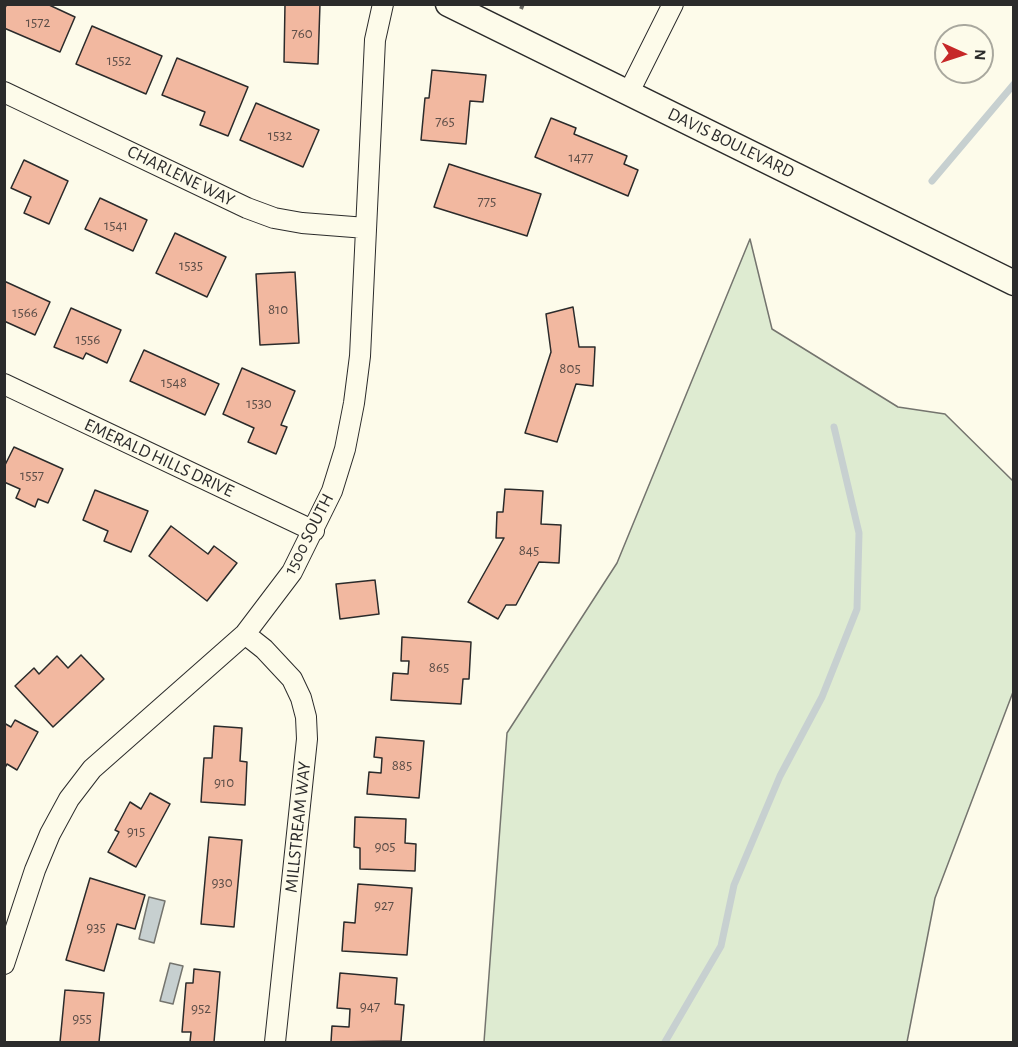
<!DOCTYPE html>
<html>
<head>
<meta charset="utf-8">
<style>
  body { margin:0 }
  #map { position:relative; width:1018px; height:1047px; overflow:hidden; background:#fdfbea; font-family:"Alegreya Sans",sans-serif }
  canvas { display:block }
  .frame { position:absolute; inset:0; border:6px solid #2b2b2b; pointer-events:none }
  .north { position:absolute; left:934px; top:24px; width:60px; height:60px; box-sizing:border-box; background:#fdfbea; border:2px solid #a9a89e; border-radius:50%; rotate:93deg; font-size:16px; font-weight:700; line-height:24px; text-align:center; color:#2b2b2b }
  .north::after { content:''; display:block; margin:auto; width:21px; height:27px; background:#c62828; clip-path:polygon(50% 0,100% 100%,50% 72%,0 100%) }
</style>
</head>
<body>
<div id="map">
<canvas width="1018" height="1047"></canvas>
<div class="frame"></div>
<div class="north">N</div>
</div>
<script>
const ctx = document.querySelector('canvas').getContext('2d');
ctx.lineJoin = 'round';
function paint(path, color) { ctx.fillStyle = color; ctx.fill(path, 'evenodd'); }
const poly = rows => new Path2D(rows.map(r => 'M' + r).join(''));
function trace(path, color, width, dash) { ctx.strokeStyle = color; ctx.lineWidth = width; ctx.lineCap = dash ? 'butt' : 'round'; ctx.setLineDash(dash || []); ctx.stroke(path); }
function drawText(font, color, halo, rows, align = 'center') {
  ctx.font = font + ' "Alegreya Sans",sans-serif'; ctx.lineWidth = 4.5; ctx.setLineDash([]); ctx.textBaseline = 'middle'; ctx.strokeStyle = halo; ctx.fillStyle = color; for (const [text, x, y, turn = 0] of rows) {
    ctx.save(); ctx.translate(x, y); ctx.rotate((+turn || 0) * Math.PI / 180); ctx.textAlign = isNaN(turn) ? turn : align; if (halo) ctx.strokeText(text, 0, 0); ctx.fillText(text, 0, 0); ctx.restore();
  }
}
const green = poly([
  [750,239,772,329,898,407,945,414,1013,481,1013,692,935,898,907,1042,484,1042,507,733,617,563,750,239]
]);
const water = poly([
  [149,897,165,901,154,943,139,939,149,897],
  [170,963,183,966,173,1004,160,1001,170,963]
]);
const stream = poly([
  [932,181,1014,84],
  [665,1042,721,946,734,885,780,776,822,697,857,609,859,533,834,427]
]);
const building = poly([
  [7,4,47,4,75,17,60,52,4,28,4,10,7,4],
  [285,4,320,4,318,64,284,62,285,4],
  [92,26,162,56,146,94,76,64,92,26],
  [177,58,248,87,228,136,200,125,205,112,162,95,177,58],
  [432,70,486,75,483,102,470,101,466,144,421,140,425,98,429,98,432,70],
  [256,103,319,130,303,167,240,140,256,103],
  [551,118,576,128,574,134,627,156,624,164,638,170,628,196,535,157,551,118],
  [24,160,68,181,49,224,24,213,31,197,11,188,24,160],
  [449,164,541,194,527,236,434,207,449,164],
  [100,198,147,220,133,251,85,229,100,198],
  [175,233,226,257,207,297,156,273,175,233],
  [295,272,299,343,260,345,256,274,295,272],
  [4,281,50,302,35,335,4,321,4,281],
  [573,307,579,347,595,347,593,386,576,384,557,442,525,433,551,352,546,314,573,307],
  [71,308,121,330,107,363,86,353,83,359,54,347,71,308],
  [144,350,219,384,205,415,130,381,144,350],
  [242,368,295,391,281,425,287,427,276,454,248,442,254,428,223,414,242,368],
  [14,447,63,469,48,503,38,499,35,507,16,498,20,489,4,482,4,467,14,447],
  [505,489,543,491,541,524,561,525,559,563,539,562,516,605,506,605,498,619,468,602,504,538,496,538,497,512,503,512,505,489],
  [95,490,148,511,131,552,104,541,108,531,83,520,95,490],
  [171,526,208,554,214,546,237,563,207,601,149,556,171,526],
  [375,580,379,614,340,619,336,584,375,580],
  [402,637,471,642,469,679,463,679,461,704,391,700,393,673,408,674,409,661,401,661,402,637],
  [81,655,104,679,53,727,15,686,34,668,39,674,57,656,68,668,81,655],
  [15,720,38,732,17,770,7,764,4,770,4,723,11,727,15,720],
  [214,726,242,728,240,761,247,762,245,805,201,802,204,758,212,758,214,726],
  [376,737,424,741,419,798,367,794,369,772,381,773,382,758,374,757,376,737],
  [150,793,170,804,136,867,108,852,119,832,115,830,130,802,141,809,150,793],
  [355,817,406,819,405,843,416,844,415,871,360,869,360,848,354,847,355,817],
  [209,837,242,840,234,927,201,924,209,837],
  [90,878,145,895,135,929,117,924,104,971,66,960,90,878],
  [358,884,412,888,407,955,342,951,344,922,355,923,358,884],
  [194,969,220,972,214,1042,190,1042,191,1032,182,1032,186,983,193,983,194,969],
  [340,973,397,978,395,1004,404,1005,401,1041,331,1042,332,1026,349,1027,350,1009,337,1008,340,973],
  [65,990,104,993,99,1042,60,1042,65,990]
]);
const path = poly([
  [521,9,523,4]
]);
const minor = poly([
  [4,92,247,208,274,218,302,223,366,228],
  [629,92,673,4],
  [4,384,314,531],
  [245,634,264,649,292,679,301,698,306,717,307,739,275,1042],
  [4,964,35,870,50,834,69,799,92,769,245,634,292,572,332,491,345,449,354,403,360,356,375,40,383,4]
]);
const tertiary = poly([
  [448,4,1014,283]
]);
const numberNames = [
  ["1572",38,22],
  ["760",302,33],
  ["1552",119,60],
  ["765",445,121],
  ["1532",280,135],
  ["1477",581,157],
  ["775",487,201],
  ["1541",116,225],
  ["1535",191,265],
  ["810",278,309],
  ["1566",25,312],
  ["1556",88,339],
  ["805",570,368],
  ["1548",174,382],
  ["1530",259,403],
  ["1557",32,475],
  ["845",529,550],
  ["865",439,667],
  ["885",402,765],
  ["910",224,782],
  ["915",136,831],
  ["905",385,846],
  ["930",222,882],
  ["927",384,905],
  ["935",96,927],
  ["947",370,1006],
  ["952",201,1008],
  ["955",82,1018]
];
const streetNames = [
  ["DAVIS BOULEVARD",731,143,26],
  ["CHARLENE WAY",181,176,26],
  ["EMERALD HILLS DRIVE",159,458,25],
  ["1500 SOUTH",309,534,-63],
  ["MILLSTREAM WAY",298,827,-84]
];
paint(green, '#deebd1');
trace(green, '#74746e', 1.5);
paint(water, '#c7d0d0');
trace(water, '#74746e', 1.5);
trace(stream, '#c7d0d0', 7);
paint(building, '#f2b8a0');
trace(building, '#2b2b2b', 1.5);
trace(minor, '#2b2b2b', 22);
trace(tertiary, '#2b2b2b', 27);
trace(path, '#6a6964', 4, [4.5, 3]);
trace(minor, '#fdfbea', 20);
trace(tertiary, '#fdfbea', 24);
drawText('15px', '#5d4e48', null, numberNames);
drawText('18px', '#2b2b2b', '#fdfbea', streetNames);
</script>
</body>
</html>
